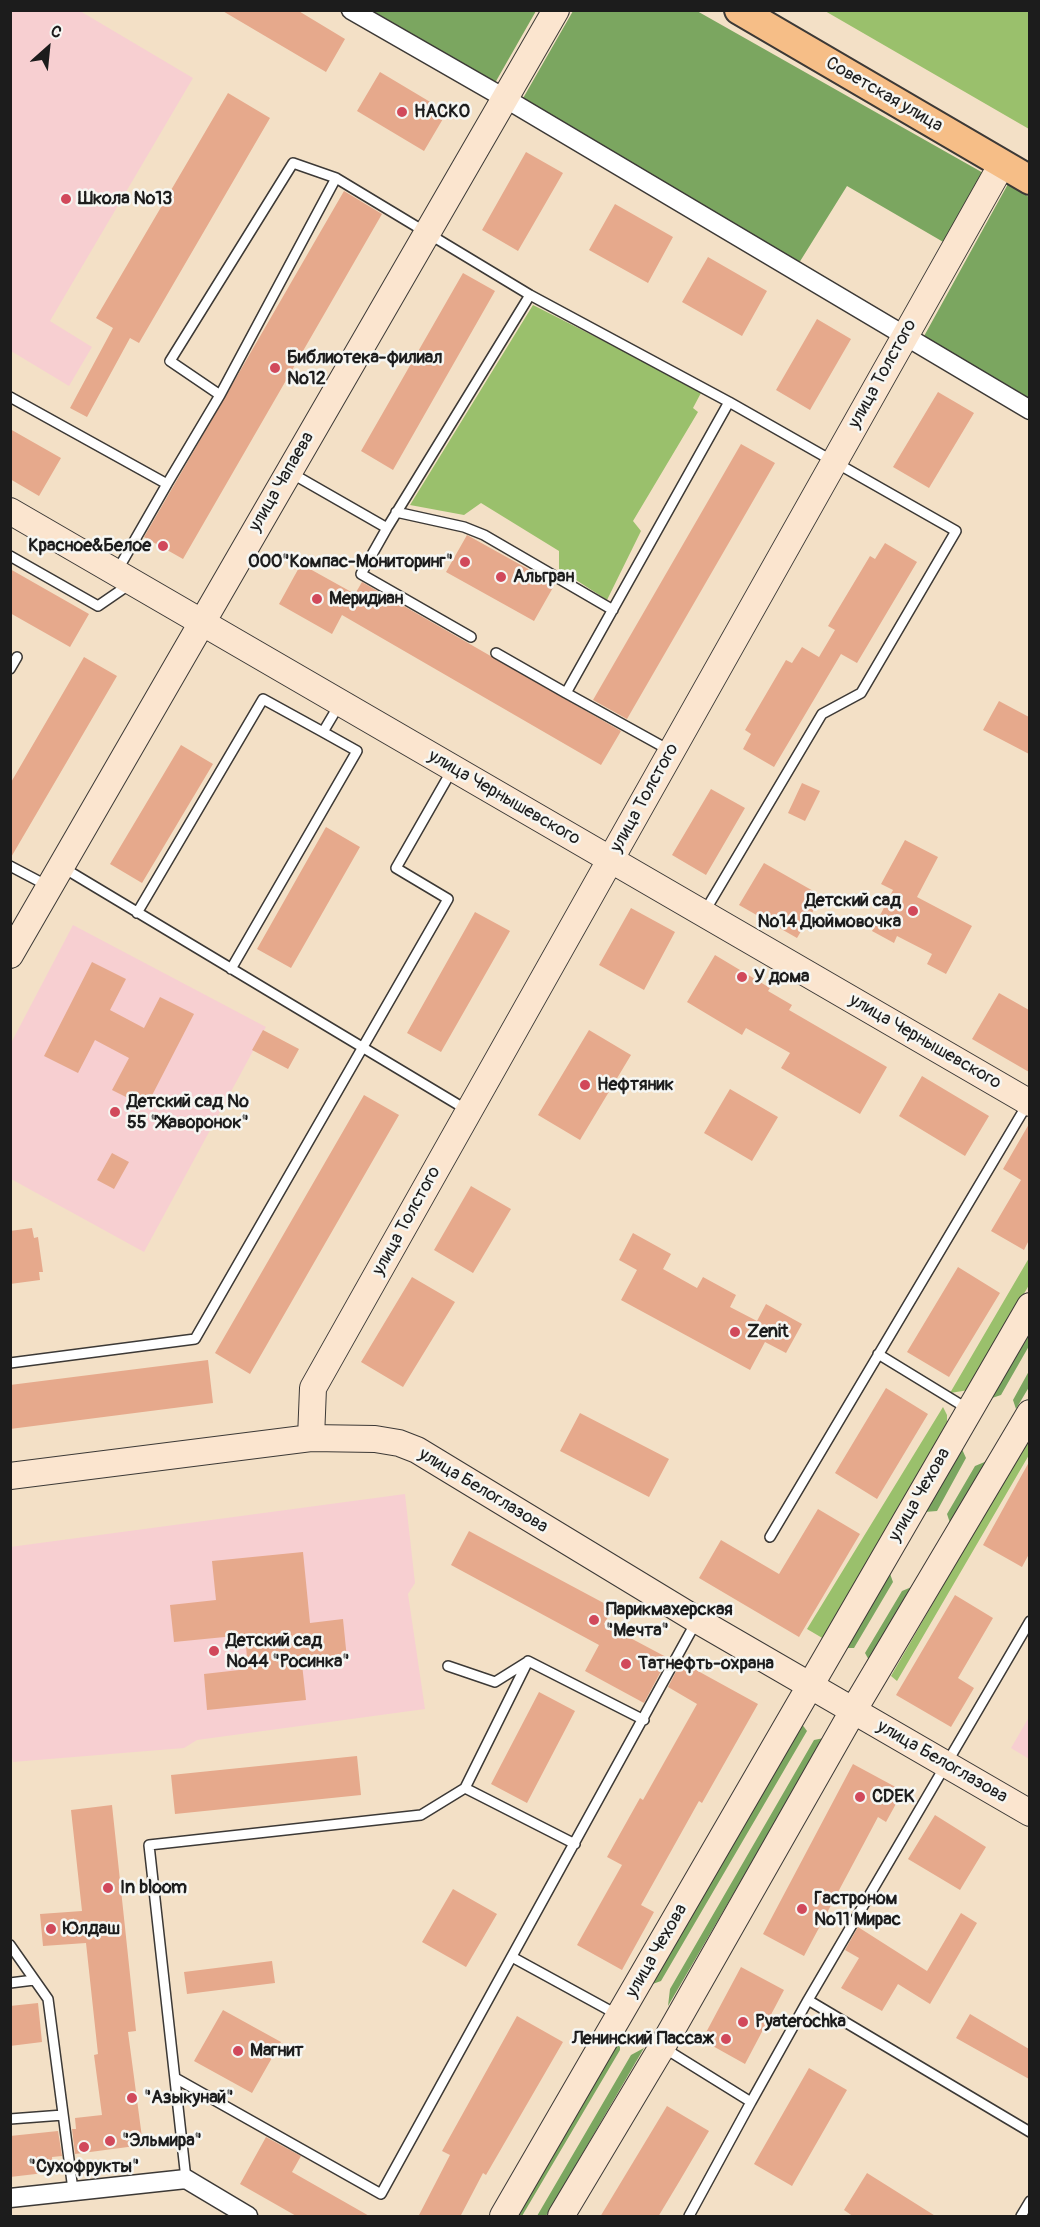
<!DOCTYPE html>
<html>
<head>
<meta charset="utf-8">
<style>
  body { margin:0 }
  #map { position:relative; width:1040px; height:2227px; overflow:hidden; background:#f3e0c6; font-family:Pangolin,sans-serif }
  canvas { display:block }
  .frame { position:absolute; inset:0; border:12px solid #1c1c1c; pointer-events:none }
  .north { position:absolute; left:18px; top:18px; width:60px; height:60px; -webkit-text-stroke:4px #f6f6f2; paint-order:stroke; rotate:27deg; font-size:16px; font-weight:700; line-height:24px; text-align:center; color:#1c1c1c }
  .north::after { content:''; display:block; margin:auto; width:21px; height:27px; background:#1c1c1c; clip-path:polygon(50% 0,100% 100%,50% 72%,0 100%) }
</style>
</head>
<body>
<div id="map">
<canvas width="1040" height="2227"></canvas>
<div class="frame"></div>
<div class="north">С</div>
</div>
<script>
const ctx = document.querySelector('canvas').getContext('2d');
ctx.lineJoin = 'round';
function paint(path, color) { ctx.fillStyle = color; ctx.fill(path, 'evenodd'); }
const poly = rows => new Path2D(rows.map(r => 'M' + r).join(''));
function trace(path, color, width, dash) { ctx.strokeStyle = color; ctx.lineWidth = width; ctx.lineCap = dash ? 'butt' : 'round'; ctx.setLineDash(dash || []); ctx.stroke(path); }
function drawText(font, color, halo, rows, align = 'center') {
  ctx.font = font + ' Pangolin,sans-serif'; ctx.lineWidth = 5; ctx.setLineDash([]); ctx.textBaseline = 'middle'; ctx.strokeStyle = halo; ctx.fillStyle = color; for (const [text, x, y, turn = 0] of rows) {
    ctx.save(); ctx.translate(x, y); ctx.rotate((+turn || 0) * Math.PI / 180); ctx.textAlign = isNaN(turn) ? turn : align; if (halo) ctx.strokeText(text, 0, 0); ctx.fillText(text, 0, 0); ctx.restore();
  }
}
const built = poly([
  [11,10,80,11,193,78,50,321,92,347,69,386,11,351],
  [73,925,266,1027,144,1252,11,1179,10,1045],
  [405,1494,415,1583,408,1594,425,1709,197,1740,184,1748,13,1762,10,1747,10,1547],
  [1029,1717,1029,1759,1011,1748]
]);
const green = poly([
  [825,11,1029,11,1029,129],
  [533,305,702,391,693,408,698,412,633,521,641,531,607,600,559,569,559,551,481,503,464,515,410,505],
  [1029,1258,1029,1285,969,1390,950,1393],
  [943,1407,947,1415,947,1427,824,1639,807,1629],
  [1029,1437,1029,1455,897,1681,891,1676]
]);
const forest = poly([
  [370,11,536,11,495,83],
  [573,11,697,11,985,174,945,243,847,186,799,263,522,100],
  [1008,184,1029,197,1029,400,923,338],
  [1029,1329,1029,1346,1001,1395,989,1399],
  [1029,1371,1029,1387,1016,1409,1013,1400],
  [961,1447,966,1458,937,1511,924,1512],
  [987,1461,950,1523,947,1514,975,1466],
  [889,1571,893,1582,854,1648,845,1648],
  [914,1586,870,1662,865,1653,902,1591],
  [801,1723,807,1731,661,1981,647,1986],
  [824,1738,668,2006,670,1989,814,1740],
  [620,2033,620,2050,522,2216,512,2216],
  [644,2048,546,2216,537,2216,631,2055]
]);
const building = poly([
  [221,10,297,10,345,39,326,72],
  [380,72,447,112,424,151,357,111],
  [228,93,270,118,139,343,130,338,87,417,70,408,113,328,96,318],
  [526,152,563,173,518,251,482,230],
  [344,191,382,214,183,559,144,537],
  [615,204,673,237,648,283,589,250],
  [708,257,767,291,742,336,682,302],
  [463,273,495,291,393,470,361,451],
  [817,319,851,339,810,410,776,390],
  [938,392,974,413,929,488,893,467],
  [10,429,61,458,39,496,10,479],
  [741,444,775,463,627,719,593,700],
  [467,535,555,584,534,621,446,572],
  [885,543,917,562,857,663,841,654,774,767,743,749,751,734,745,730,786,660,792,663,802,647,819,657,835,630,828,626,870,556,875,559],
  [301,564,355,594,362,582,621,731,601,765,342,615,332,634,279,604],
  [10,569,89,614,70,647,10,613],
  [84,657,117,676,10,859,10,784],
  [999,701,1029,717,1029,754,983,730],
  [181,745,213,764,142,883,110,864],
  [802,783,820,791,805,821,788,813],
  [711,789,745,808,706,875,672,855],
  [326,827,360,847,291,968,257,949],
  [905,840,938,857,917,897,972,926,946,974,927,964,932,954,897,936,894,943,872,931,893,890,881,884],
  [764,863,822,896,797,938,739,905],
  [631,908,675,932,644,990,599,965],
  [475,912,510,931,441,1052,407,1033],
  [715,955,770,988,768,991,792,1005,789,1010,887,1067,860,1114,781,1068,790,1053,746,1028,742,1035,687,1002],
  [92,962,126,979,110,1010,144,1028,160,997,194,1014,146,1107,112,1090,129,1058,95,1040,78,1073,44,1056],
  [999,993,1029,1010,1029,1072,972,1039],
  [263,1030,299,1049,288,1069,252,1050],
  [589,1030,631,1055,580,1140,538,1115],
  [922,1076,989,1116,965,1156,899,1116],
  [730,1089,778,1117,752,1161,704,1133],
  [364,1095,399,1115,250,1374,215,1353],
  [1029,1124,1029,1240,1024,1250,991,1231,1021,1180,1003,1169],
  [112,1153,129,1162,114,1189,97,1180],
  [471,1186,511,1209,473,1273,434,1250],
  [32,1228,34,1238,38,1237,43,1272,39,1272,40,1280,10,1284,10,1231],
  [633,1233,671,1254,663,1269,697,1288,703,1277,736,1295,730,1307,757,1321,766,1304,802,1324,786,1353,765,1342,750,1370,621,1300,637,1270,619,1260],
  [958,1267,1000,1293,949,1377,907,1352],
  [412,1277,455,1302,403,1387,361,1362],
  [208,1360,213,1403,10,1429,10,1385],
  [886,1388,928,1414,877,1499,835,1473],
  [580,1413,669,1459,649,1497,560,1451],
  [1029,1462,1029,1554,1022,1567,983,1545],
  [818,1509,860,1534,799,1637,699,1578,721,1540,779,1574],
  [469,1531,613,1608,604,1624,668,1658,644,1703,585,1671,599,1645,451,1565],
  [303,1552,310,1623,343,1619,347,1659,302,1664,306,1700,207,1710,204,1674,248,1669,245,1635,174,1642,170,1605,216,1600,212,1561],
  [955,1595,993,1618,958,1678,974,1688,951,1727,896,1695],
  [680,1664,686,1667,687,1665,758,1704,702,1803,699,1801,641,1905,654,1912,622,1970,577,1945,622,1865,607,1857,640,1798,643,1800,697,1704,668,1687],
  [539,1692,575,1711,527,1803,491,1784],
  [357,1756,361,1795,175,1814,171,1775],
  [853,1764,903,1791,886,1822,878,1817,804,1956,763,1934],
  [112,1805,136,2031,128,2032,143,2145,75,2154,72,2129,76,2129,75,2118,102,2115,94,2055,98,2054,86,1943,43,1946,40,1914,82,1911,71,1810],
  [935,1815,986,1847,960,1890,908,1859],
  [453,1889,497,1914,466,1967,422,1942],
  [961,1913,977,1923,930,2004,898,1984,882,2011,841,1988,859,1958,845,1950,858,1927,927,1971],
  [272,1961,275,1983,187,1994,184,1972],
  [741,1967,784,1990,745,2064,702,2040],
  [38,2003,42,2042,10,2046,10,2006],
  [223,2010,281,2042,252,2093,194,2061],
  [970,2014,1029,2049,1029,2079,956,2038],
  [517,2016,563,2042,486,2175,483,2173,460,2217,418,2217,450,2155,442,2151],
  [809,2068,847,2090,792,2186,754,2164],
  [667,2106,709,2131,679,2182,658,2217,600,2217],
  [58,2131,62,2156,52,2157,53,2172,10,2177,10,2136],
  [266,2137,301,2156,292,2172,371,2217,298,2217,240,2184],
  [867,2173,937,2217,854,2217,844,2210]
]);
const lane = poly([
  [220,395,170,361,293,163,336,178,530,295,729,402,956,531,861,693,822,714,705,911],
  [10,397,167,484,220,395,336,178],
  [291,473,387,528,530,295],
  [396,512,464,527,484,535,613,610],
  [387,528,361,574,471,637],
  [10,556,98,606,130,584],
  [117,571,167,484],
  [496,653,566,693],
  [10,669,17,657],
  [669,750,566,693,729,402],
  [10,866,48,886],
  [62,867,467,1110],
  [137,913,263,699,323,732,339,705],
  [231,969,357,751,323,732],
  [878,1354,968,1409],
  [10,1363,195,1339,448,899,396,868,452,770],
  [770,1537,1028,1103],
  [1030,1621,808,2000,1030,2132],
  [448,1666,495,1682,527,1662],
  [465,1788,575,1844],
  [10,1945,48,1999,73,2190],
  [512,1957,618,2015],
  [10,1983,34,1980],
  [664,2048,751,2102,808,2000],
  [177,2079,381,2194,696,1622],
  [10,2119,63,2115],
  [186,2179,149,1845,421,1815,465,1788,528,1661,644,1720],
  [689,2216,751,2102],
  [1021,2216,1030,2201]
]);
const street = poly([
  [351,10,513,103,1030,410],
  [10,2198,186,2179,248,2216]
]);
const secondary = poly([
  [10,511,1030,1103],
  [10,955,556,10],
  [311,1438,313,1388,1002,164],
  [10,1476,311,1438,375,1439,399,1443,417,1450,697,1620,1030,1813],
  [503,2216,1030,1306],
  [561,2216,662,2047,853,1711,1030,1413]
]);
const primary = poly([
  [739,10,1030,180]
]);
const markers = [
  [402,112,6,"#d1495b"],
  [66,199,6,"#d1495b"],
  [275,368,6,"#d1495b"],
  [163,546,6,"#d1495b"],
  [465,562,6,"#d1495b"],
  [501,577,6,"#d1495b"],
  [317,599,6,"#d1495b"],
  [913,911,6,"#d1495b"],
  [742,977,6,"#d1495b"],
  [585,1085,6,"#d1495b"],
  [115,1112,6,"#d1495b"],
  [735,1332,6,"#d1495b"],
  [594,1620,6,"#d1495b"],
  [214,1651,6,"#d1495b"],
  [626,1664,6,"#d1495b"],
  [860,1797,6,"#d1495b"],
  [108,1888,6,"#d1495b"],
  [802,1909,6,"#d1495b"],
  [51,1929,6,"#d1495b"],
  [743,2022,6,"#d1495b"],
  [726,2039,6,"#d1495b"],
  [238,2051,6,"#d1495b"],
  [132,2098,6,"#d1495b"],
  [110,2141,6,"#d1495b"],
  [84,2147,6,"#d1495b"]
];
const streetNames = [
  ["Советская улица",884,95,30],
  ["улица Толстого",883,374,-61],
  ["улица Чапаева",282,482,-60],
  ["улица Чернышевского",504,798,30],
  ["улица Толстого",645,798,-61],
  ["улица Чернышевского",925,1042,30],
  ["улица Толстого",407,1221,-61],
  ["улица Белоглазова",483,1491,31],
  ["улица Чехова",920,1495,-60],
  ["улица Белоглазова",942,1762,30],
  ["улица Чехова",657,1951,-60]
];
const poiNames = [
  ["НАСКО",414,112],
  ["Школа №13",78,199],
  ["Библиотека-филиал",287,358],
  ["№12",287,379],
  ["Красное&Белое",151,546,"right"],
  ["ООО\"Компас-Мониторинг\"",453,562,"right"],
  ["Альгран",513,577],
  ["Меридиан",329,599],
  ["Детский сад",901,901,"right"],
  ["№14 Дюймовочка",901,922,"right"],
  ["У дома",754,977],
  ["Нефтяник",597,1085],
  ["Детский сад №",127,1102],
  ["55 \"Жаворонок\"",127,1123],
  ["Zenit",747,1332],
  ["Парикмахерская",606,1610],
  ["\"Мечта\"",606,1631],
  ["Детский сад",226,1641],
  ["№44 \"Росинка\"",226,1662],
  ["Татнефть-охрана",638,1664],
  ["CDEK",872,1797],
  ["In bloom",120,1888],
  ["Гастроном",814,1899],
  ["№11 Мирас",814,1920],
  ["Юлдаш",63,1929],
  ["Pyaterochka",755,2022],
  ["Ленинский Пассаж",714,2039,"right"],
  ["Магнит",250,2051],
  ["\"Азыкунай\"",144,2098],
  ["\"Эльмира\"",122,2141],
  ["\"Сухофрукты\"",84,2167,"center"]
];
paint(built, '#f7cfd1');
paint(green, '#9ac06c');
paint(forest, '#7ba660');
paint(building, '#e6a98c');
trace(lane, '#3c3936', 12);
trace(street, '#3c3936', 21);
trace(secondary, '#3c3936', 28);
trace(primary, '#3c3936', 32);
trace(lane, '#fff', 9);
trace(street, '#fff', 18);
trace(secondary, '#fbe5cf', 26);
trace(primary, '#f6be87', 28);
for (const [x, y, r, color] of markers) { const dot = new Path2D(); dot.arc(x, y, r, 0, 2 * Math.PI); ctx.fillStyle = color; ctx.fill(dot); trace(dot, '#f6f6f2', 2); }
drawText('18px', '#1c1c1c', '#f6f6f2', streetNames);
drawText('bold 18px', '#1c1c1c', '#f6f6f2', poiNames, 'left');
</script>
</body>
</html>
